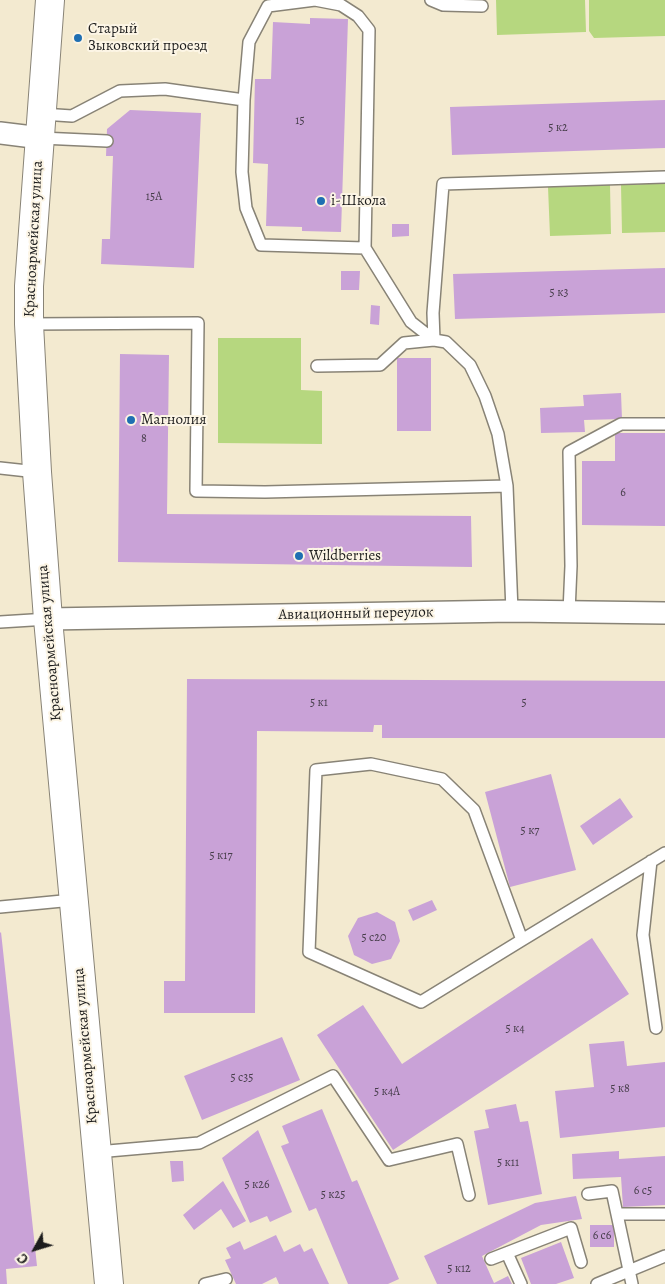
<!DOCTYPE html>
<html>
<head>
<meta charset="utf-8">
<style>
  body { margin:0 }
  #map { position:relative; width:665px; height:1284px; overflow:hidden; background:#f3ead0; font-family:Alegreya,serif }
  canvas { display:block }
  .north { position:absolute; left:10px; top:1224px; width:50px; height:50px; -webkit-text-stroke:4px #fcf5e5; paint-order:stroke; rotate:231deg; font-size:14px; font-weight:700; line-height:20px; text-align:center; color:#1c1c1c }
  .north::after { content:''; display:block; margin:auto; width:18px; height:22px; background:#1c1c1c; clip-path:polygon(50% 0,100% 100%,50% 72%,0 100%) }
</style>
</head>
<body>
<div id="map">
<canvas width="665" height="1284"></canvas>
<div class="north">С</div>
</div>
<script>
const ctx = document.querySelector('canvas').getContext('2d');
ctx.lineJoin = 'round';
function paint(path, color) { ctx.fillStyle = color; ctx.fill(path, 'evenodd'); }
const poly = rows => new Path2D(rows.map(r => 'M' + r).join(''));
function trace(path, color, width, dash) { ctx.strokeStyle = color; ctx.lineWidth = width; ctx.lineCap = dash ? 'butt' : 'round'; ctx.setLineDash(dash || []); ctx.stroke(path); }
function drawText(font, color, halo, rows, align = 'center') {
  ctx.font = font + ' Alegreya,serif'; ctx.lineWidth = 4; ctx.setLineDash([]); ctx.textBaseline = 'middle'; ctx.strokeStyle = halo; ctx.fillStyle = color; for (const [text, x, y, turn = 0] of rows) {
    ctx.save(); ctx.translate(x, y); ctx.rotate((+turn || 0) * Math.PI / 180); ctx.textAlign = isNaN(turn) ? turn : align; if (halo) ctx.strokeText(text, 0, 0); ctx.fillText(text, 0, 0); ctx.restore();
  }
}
const green = poly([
  [496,0,585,0,586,32,497,35],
  [589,0,665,0,665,36,594,38,589,31],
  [665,183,665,232,622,233,621,185],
  [610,185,611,234,550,236,548,187],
  [218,338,301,338,301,390,322,391,322,444,218,443]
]);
const building = poly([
  [310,18,348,19,341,232,302,231,302,227,266,226,268,164,253,163,255,79,271,79,273,22,310,24],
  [665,100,665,148,452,155,450,107],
  [130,110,201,113,194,268,101,264,102,239,110,239,113,156,106,156,107,129],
  [392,224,409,224,409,236,392,237],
  [665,268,665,313,455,319,453,274],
  [341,271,360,271,359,290,341,290],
  [371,305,380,306,379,325,370,324],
  [120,354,169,355,167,514,471,516,472,567,118,562],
  [397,358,431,358,431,431,397,431],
  [621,393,622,419,584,420,585,432,541,433,540,408,584,406,583,395],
  [615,433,665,433,665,526,582,525,582,461,615,461],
  [187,679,665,681,665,738,382,738,382,725,374,725,373,732,257,731,255,1013,164,1013,164,981,185,981],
  [551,774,576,870,510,887,485,792],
  [620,798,633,817,593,845,580,826],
  [432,900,437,910,413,921,408,910],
  [377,912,395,922,400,941,391,959,372,964,354,955,348,936,358,918],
  [1,932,37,1266,6,1269,7,1284,0,1284,0,933],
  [592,938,629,994,393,1150,317,1035,363,1005,402,1064],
  [282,1037,300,1080,202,1120,184,1076],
  [624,1041,627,1066,665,1062,665,1127,560,1138,555,1091,594,1087,589,1044],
  [516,1104,520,1122,528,1121,542,1194,488,1205,474,1131,489,1128,485,1110],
  [322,1109,352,1182,357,1180,399,1279,388,1284,348,1284,316,1208,309,1211,281,1146,289,1143,282,1126],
  [258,1130,292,1212,270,1222,267,1216,250,1223,222,1158],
  [619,1151,619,1159,665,1156,665,1205,623,1207,621,1177,573,1179,572,1154],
  [170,1161,183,1161,184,1181,172,1182],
  [223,1181,246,1221,233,1228,221,1209,194,1230,183,1215],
  [576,1196,582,1219,541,1225,482,1256,494,1283,508,1276,512,1284,437,1284,424,1256,535,1203],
  [590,1225,614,1225,614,1247,590,1247],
  [276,1235,284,1252,300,1244,304,1252,312,1248,329,1284,279,1284,276,1277,262,1284,236,1284,225,1260,231,1258,226,1248,240,1241,244,1250],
  [561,1242,574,1278,556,1284,531,1284,521,1258]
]);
const service = poly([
  [315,0,341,5,358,16,369,30,365,248,261,245,246,208,242,172,244,100,249,42,268,6,315,0],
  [431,0,443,5,482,6],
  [42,114,72,116,120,91,165,89,244,100],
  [41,138,107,141],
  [365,248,411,322,434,340],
  [29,324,198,323,196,491,265,492,507,486],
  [317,366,380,365,404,343,434,340],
  [0,468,37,472],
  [512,611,507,486,498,434,485,396,470,365,446,342,434,340,433,313,443,184,665,177],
  [569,612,571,566,569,452,621,424,665,424],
  [0,622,48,619],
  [651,861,643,935,656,1028],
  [0,907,73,900],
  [522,940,474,810,442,779,371,764,316,770,309,952,421,1002,522,940,665,853],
  [97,1152,199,1143,333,1076,389,1160,457,1144,469,1195],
  [588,1194,612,1191,632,1284],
  [617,1214,665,1214],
  [507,1253,521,1284],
  [491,1259,571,1228,581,1262],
  [205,1284,226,1279],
  [597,1284,665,1256]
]);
const minor = poly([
  [0,133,41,138],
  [48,619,512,611,665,613]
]);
const tertiary = poly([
  [50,0,29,286,29,324,37,472,48,619,109,1284]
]);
const markers = [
  [78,38,5,"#1f6fb2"],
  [321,201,5,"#1f6fb2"],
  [131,420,5,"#1f6fb2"],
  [299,556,5,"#1f6fb2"]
];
const numberNames = [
  ["15",300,121],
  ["5 к2",558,128],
  ["15А",154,197],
  ["5 к3",559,293],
  ["8",144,439],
  ["6",623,493],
  ["5 к1",319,703],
  ["5",524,703],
  ["5 к7",530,831],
  ["5 к17",221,856],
  ["5 с20",374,938],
  ["5 к4",515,1029],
  ["5 с35",242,1078],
  ["5 к8",620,1089],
  ["5 к4А",387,1092],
  ["5 к11",508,1163],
  ["5 к26",257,1185],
  ["6 с5",643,1191],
  ["5 к25",333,1195],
  ["6 с6",602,1236],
  ["5 к12",459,1269]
];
const poiNames = [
  ["Старый",88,29],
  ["Зыковский проезд",88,46],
  ["i-Школа",331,201],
  ["Магнолия",141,420],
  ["Wildberries",309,556]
];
const streetNames = [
  ["Красноармейская улица",34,239,-87],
  ["Авиационный переулок",356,614,-1],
  ["Красноармейская улица",50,643,-95],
  ["Красноармейская улица",86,1046,-95]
];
paint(green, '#b6d77f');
paint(building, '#c9a2d7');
trace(service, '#888376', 14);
trace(minor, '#888376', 24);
trace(tertiary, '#888376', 30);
trace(service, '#fff', 11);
trace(minor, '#fff', 21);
trace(tertiary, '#fff', 28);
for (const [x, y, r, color] of markers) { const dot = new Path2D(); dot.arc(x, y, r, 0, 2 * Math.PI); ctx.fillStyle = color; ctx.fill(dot); trace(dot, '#fcf5e5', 2); }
drawText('12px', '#473e4b', null, numberNames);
drawText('15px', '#1c1c1c', '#fcf5e5', poiNames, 'left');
drawText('15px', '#1c1c1c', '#fcf5e5', streetNames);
</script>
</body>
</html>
